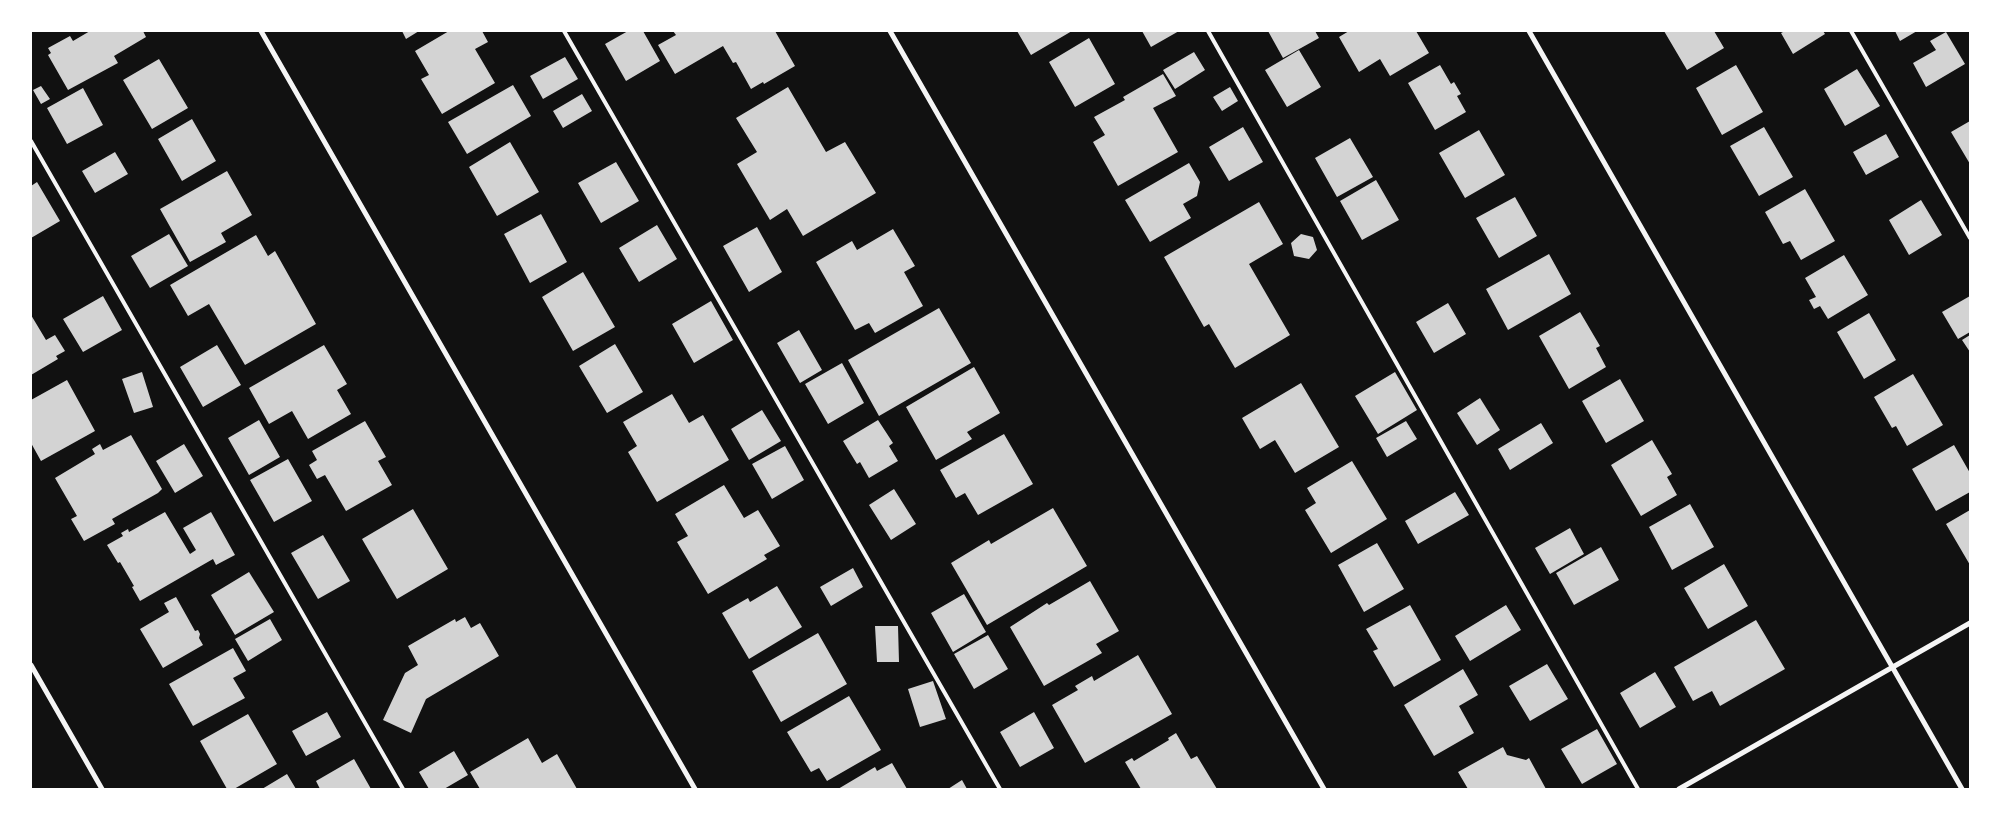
<!DOCTYPE html>
<html>
<head>
<meta charset="utf-8">
<style>
  body { margin:0 }
  #map { position:relative; width:2001px; height:820px; overflow:hidden; background:#111; font-family:"PT Serif",serif }
  canvas { display:block }
  .frame { position:absolute; inset:0; border:32px solid #fff; pointer-events:none }
</style>
</head>
<body>
<div id="map">
<canvas width="2001" height="820"></canvas>
<div class="frame"></div>
</div>
<script>
const ctx = document.querySelector('canvas').getContext('2d');
ctx.lineJoin = 'round';
function paint(path, color) { ctx.fillStyle = color; ctx.fill(path, 'evenodd'); }
const poly = rows => new Path2D(rows.map(r => 'M' + r).join(''));
function trace(path, color, width, dash) { ctx.strokeStyle = color; ctx.lineWidth = width; ctx.lineCap = dash ? 'butt' : 'round'; ctx.setLineDash(dash || []); ctx.stroke(path); }
const building = poly([
  [90,31,143,31,146,37,114,56,118,63,68,90,48,55,51,53,48,48,70,36,73,41],
  [402,31,419,31,406,39],
  [449,31,482,31,488,42,475,49,495,83,442,114,421,79,429,75,415,51],
  [628,31,643,31,660,61,626,81,605,44],
  [673,31,775,31,795,66,764,84,763,82,751,89,736,62,733,63,723,46,675,74,658,45,676,35],
  [1017,31,1072,31,1031,55],
  [1142,31,1179,31,1151,47],
  [1268,31,1315,31,1319,38,1283,58],
  [1349,31,1416,31,1429,53,1390,76,1380,59,1359,72,1339,37],
  [1664,31,1714,31,1724,48,1687,70],
  [1785,31,1823,31,1825,34,1793,54,1781,33],
  [1895,31,1917,31,1900,41],
  [1946,32,1965,64,1926,87,1913,63,1936,50,1930,41],
  [1089,38,1115,84,1075,107,1049,62],
  [1299,50,1321,87,1287,107,1265,70],
  [1194,52,1205,70,1175,89,1163,70],
  [565,57,578,79,543,99,530,76],
  [159,59,188,108,152,129,123,80],
  [1440,65,1451,84,1454,82,1461,94,1457,96,1466,112,1435,130,1408,83],
  [1736,65,1763,112,1722,135,1696,88],
  [1857,69,1880,106,1845,126,1824,89],
  [1163,74,1176,96,1153,108,1178,152,1118,186,1093,142,1105,135,1094,117,1125,100,1123,97],
  [513,85,531,116,467,154,448,122],
  [41,86,50,99,41,104,33,90],
  [788,87,826,152,845,142,876,193,803,236,787,209,770,220,737,164,757,152,736,118],
  [1230,87,1238,101,1222,111,1213,97],
  [83,88,103,125,67,144,47,108],
  [582,94,592,111,563,128,553,111],
  [192,119,216,161,182,181,158,139],
  [1970,121,1970,164,1951,132],
  [1243,127,1263,162,1229,181,1209,147],
  [1764,127,1793,177,1759,196,1730,146],
  [1479,130,1505,175,1465,198,1439,153],
  [1886,134,1899,157,1866,175,1853,152],
  [1350,138,1373,177,1337,197,1315,158],
  [510,142,539,192,497,216,469,167],
  [115,152,128,174,95,193,82,171],
  [616,162,639,201,601,223,578,183],
  [1189,163,1200,182,1197,196,1183,204,1191,218,1150,242,1125,200],
  [227,171,252,215,221,233,226,242,190,262,160,209],
  [1376,180,1399,220,1362,240,1340,201],
  [37,182,60,221,31,238,31,186],
  [1805,189,1835,241,1801,260,1790,241,1783,244,1765,212],
  [1515,197,1537,236,1499,258,1476,218],
  [1921,200,1942,235,1909,255,1889,220],
  [1259,202,1283,244,1249,264,1290,335,1235,368,1209,324,1204,327,1164,257],
  [541,214,567,262,530,283,504,234],
  [657,225,677,259,639,282,619,248],
  [757,227,782,272,749,292,723,246],
  [893,229,915,266,904,272,923,306,875,333,869,323,855,330,816,262,852,241,857,250],
  [169,234,188,266,150,288,131,256],
  [1301,234,1313,237,1317,250,1309,259,1294,256,1291,243],
  [256,235,268,256,275,251,316,324,245,365,209,304,188,316,170,285],
  [1549,254,1571,294,1508,330,1486,289],
  [1844,255,1868,295,1828,319,1820,306,1814,309,1809,300,1816,297,1805,278],
  [583,272,615,327,573,351,542,297],
  [103,296,122,330,83,352,63,319],
  [1970,296,1970,332,1958,339,1942,312],
  [711,301,733,340,694,363,672,324],
  [1448,303,1466,334,1434,353,1416,322],
  [939,308,971,363,879,416,848,360],
  [1580,312,1600,346,1596,348,1606,367,1569,389,1539,336],
  [1869,313,1896,360,1864,379,1837,332],
  [31,315,46,340,55,335,65,351,56,356,58,359,31,375],
  [799,330,822,370,800,383,777,343],
  [1970,335,1970,352,1962,340],
  [615,344,643,392,607,413,579,366],
  [217,345,241,385,203,407,180,367],
  [324,345,347,384,337,390,351,414,308,439,292,411,269,424,249,388],
  [842,363,864,403,828,424,805,384],
  [974,367,1000,413,967,432,972,439,936,460,906,407],
  [142,372,153,407,134,413,122,379],
  [1395,372,1417,410,1378,434,1355,396],
  [1913,374,1943,425,1907,446,1896,426,1892,428,1874,397],
  [1620,379,1644,421,1606,443,1582,401],
  [67,380,95,431,41,461,31,443,31,400],
  [1301,383,1339,447,1295,473,1275,440,1260,449,1242,418],
  [672,394,689,423,703,415,729,460,657,502,628,452,637,446,623,422],
  [1480,398,1500,430,1477,445,1457,413],
  [762,410,781,441,749,460,731,429],
  [259,420,280,457,249,475,228,438],
  [878,420,893,443,889,446,898,461,869,478,860,462,857,464,843,441],
  [365,421,386,457,378,461,392,485,346,511,325,475,317,479,309,465,317,460,312,451],
  [1406,421,1417,439,1387,457,1376,438],
  [1541,423,1553,443,1510,470,1498,449],
  [1004,434,1033,484,978,515,965,493,956,498,940,470],
  [131,435,162,489,158,493,112,519,115,524,84,541,71,519,77,516,55,478,95,454,92,449,100,444,103,450],
  [1652,440,1672,474,1667,477,1677,495,1641,516,1611,465],
  [184,444,203,476,175,493,156,461],
  [1954,445,1970,473,1970,492,1936,511,1912,469],
  [785,446,804,480,772,499,752,464],
  [288,459,312,501,274,522,250,480],
  [1352,461,1387,519,1331,553,1305,510,1316,503,1307,488],
  [724,485,744,518,758,510,780,546,764,555,767,559,708,594,677,542,688,536,675,514],
  [894,489,916,524,891,540,869,505],
  [1455,492,1469,515,1418,544,1405,521],
  [1690,504,1714,547,1672,570,1649,527],
  [1053,508,1087,566,987,625,951,563,989,540,991,544],
  [413,509,448,569,397,599,362,539],
  [1970,510,1970,565,1946,524],
  [165,512,190,554,196,550,183,528,211,512,235,555,216,565,213,559,140,601,132,587,134,586,120,562,118,563,107,545,123,536,121,533,128,529,129,532],
  [1570,528,1584,554,1550,574,1535,548],
  [323,535,350,581,318,599,291,553],
  [1377,543,1404,589,1364,612,1338,565],
  [1601,547,1619,580,1574,605,1556,573],
  [1724,564,1748,606,1708,629,1684,588],
  [853,568,863,587,831,606,820,587],
  [249,572,274,612,235,635,211,595],
  [1090,581,1119,631,1096,644,1102,653,1044,686,1010,627,1047,603,1049,605],
  [777,586,802,627,749,659,722,613,748,598,750,602],
  [964,594,986,632,953,652,931,613],
  [176,597,195,631,198,630,200,634,199,638,203,645,163,668,140,629,169,612,164,603],
  [1410,605,1441,660,1394,687,1373,651,1378,649,1366,629],
  [1506,605,1521,630,1470,661,1455,636],
  [465,617,471,628,480,623,499,656,426,699,411,733,383,720,405,673,418,665,408,646,455,619,456,622],
  [270,619,282,640,248,661,235,639],
  [1756,620,1785,669,1720,706,1712,691,1693,701,1674,667],
  [875,626,898,626,899,662,877,662],
  [818,633,847,684,781,722,752,671],
  [988,635,1008,669,974,689,954,654],
  [233,648,246,671,233,678,245,698,193,726,169,684],
  [1138,655,1172,714,1085,763,1052,705,1078,690,1075,686,1092,676,1094,681],
  [1547,664,1568,699,1530,721,1509,686],
  [1463,669,1478,695,1459,706,1474,733,1434,756,1404,705],
  [1655,672,1676,707,1640,728,1620,693],
  [933,681,946,719,920,727,908,689],
  [849,696,881,750,827,781,819,768,811,772,787,732],
  [327,712,341,737,306,756,292,731],
  [1034,712,1054,748,1020,767,1000,732],
  [248,714,277,764,234,789,227,789,200,741],
  [1597,729,1617,764,1582,784,1561,749],
  [1176,733,1191,759,1197,756,1217,789,1141,789,1125,762,1132,758,1134,761,1169,740,1168,738],
  [528,738,542,763,557,754,577,789,480,789,470,772],
  [1503,747,1507,755,1526,760,1529,758,1546,789,1468,789,1458,772],
  [454,751,468,775,444,789,429,789,419,772],
  [354,759,371,789,320,789,316,781],
  [892,763,907,789,838,789,875,767,877,771],
  [287,774,296,789,262,789],
  [962,780,967,789,948,789]
]);
const service = poly([
  [564,31,1000,789],
  [1208,31,1638,789],
  [1851,31,1970,238],
  [31,141,403,789]
]);
const minor = poly([
  [261,31,695,789],
  [890,31,1324,789],
  [1529,31,1962,789],
  [31,665,102,789],
  [1679,789,1970,623]
]);
paint(building, '#d3d3d3');
trace(service, '#f5f5f5', 4);
trace(minor, '#f5f5f5', 5);
</script>
</body>
</html>
